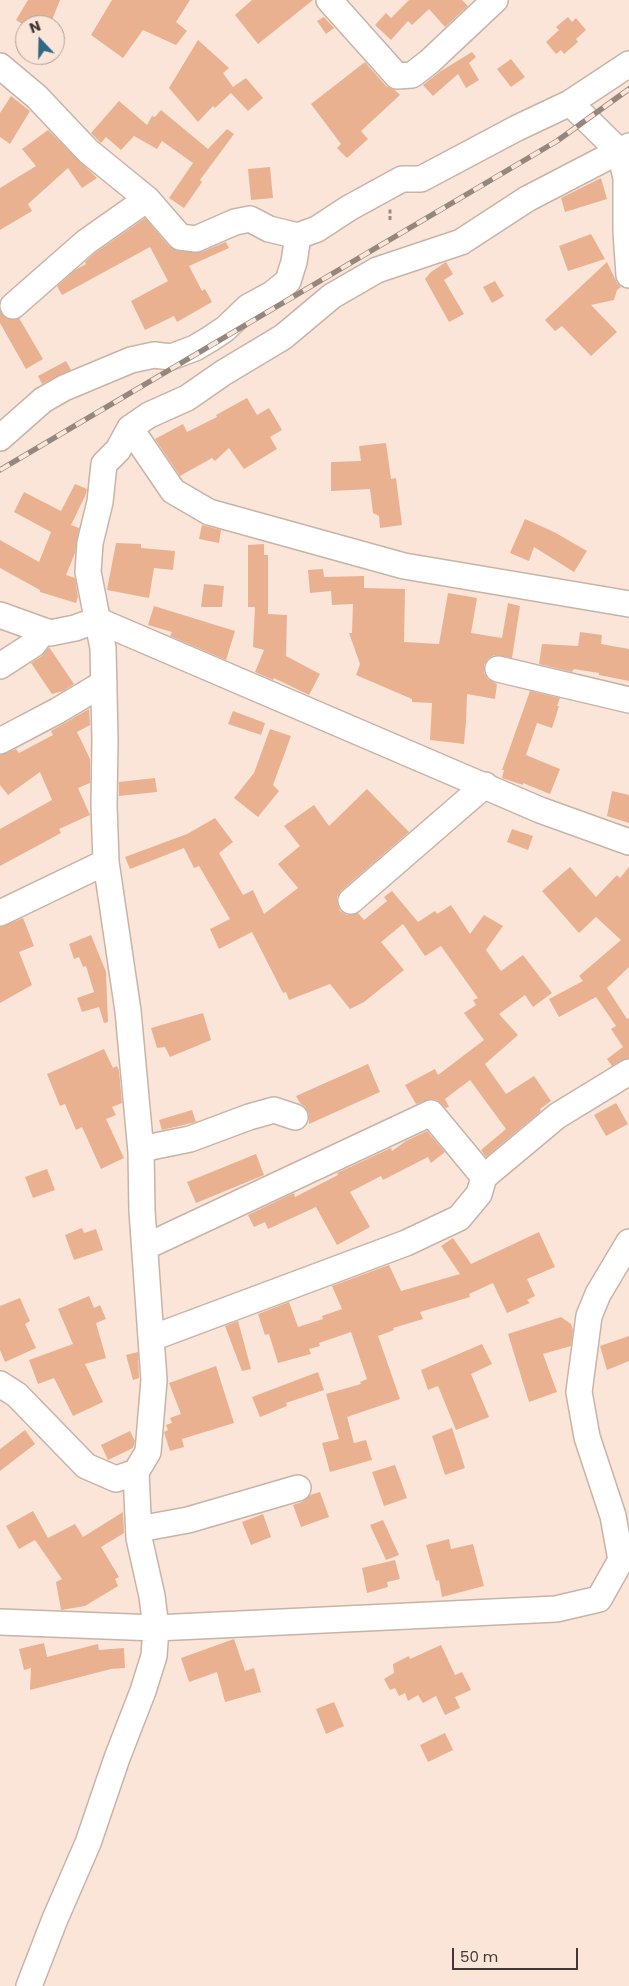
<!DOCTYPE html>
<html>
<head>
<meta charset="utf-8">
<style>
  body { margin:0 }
  #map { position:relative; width:629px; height:1986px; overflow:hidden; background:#fbe5d8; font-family:Poppins,sans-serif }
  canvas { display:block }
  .north { position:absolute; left:15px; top:15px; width:50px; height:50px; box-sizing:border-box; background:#fbe5d8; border:1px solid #b0a096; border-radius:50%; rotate:339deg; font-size:14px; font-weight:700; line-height:20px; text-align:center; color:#403833 }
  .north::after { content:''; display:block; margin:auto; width:18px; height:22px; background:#326783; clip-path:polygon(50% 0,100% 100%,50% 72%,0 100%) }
  .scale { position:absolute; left:452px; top:1948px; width:126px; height:22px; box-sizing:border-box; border:2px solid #403833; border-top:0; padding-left:6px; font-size:15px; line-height:18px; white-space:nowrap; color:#403833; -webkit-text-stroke:4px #fbe5d8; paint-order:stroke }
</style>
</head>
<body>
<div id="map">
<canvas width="629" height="1986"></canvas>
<div class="north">N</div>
<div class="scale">50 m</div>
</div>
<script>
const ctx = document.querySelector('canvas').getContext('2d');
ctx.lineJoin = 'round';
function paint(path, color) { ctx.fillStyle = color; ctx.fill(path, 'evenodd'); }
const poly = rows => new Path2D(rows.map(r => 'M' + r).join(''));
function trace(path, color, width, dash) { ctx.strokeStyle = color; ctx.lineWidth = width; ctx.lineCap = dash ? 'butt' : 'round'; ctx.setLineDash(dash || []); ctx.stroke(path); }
const building = poly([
  [28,0,60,0,50,25,24,25,16,20],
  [112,0,190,0,176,22,187,31,176,45,143,30,123,58,91,35],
  [252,0,313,0,258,44,235,15],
  [409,0,462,0,468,6,445,27,429,9,412,25,408,21,391,40,375,25,386,13,391,18],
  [324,17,334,28,326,34,317,21],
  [568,17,572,22,576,18,586,30,576,39,578,42,564,54,561,50,556,54,546,42,559,30,556,27],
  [198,40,229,68,223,73,233,87,246,78,263,98,248,111,231,93,215,108,213,106,198,122,169,88],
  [472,52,476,57,469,63,479,80,466,88,458,74,433,96,423,85,441,71],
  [511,59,525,77,511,87,497,69],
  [365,62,386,86,395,90,400,95,361,131,368,139,347,158,337,148,341,144,311,104],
  [11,96,30,111,10,144,0,137,0,113],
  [119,101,147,125,152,116,155,117,161,110,208,149,227,129,234,134,200,180,202,182,184,208,169,198,193,163,162,141,157,149,134,136,121,150,106,137,101,143,91,133],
  [48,130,97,178,82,188,68,168,28,204,32,211,0,230,0,188,36,166,22,149],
  [270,167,273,198,251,200,248,169],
  [601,178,607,199,565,212,561,198],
  [145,218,169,246,178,251,201,252,226,242,229,248,189,266,202,291,205,289,212,302,177,322,174,316,145,330,131,301,168,281,150,247,62,295,57,286,75,270,86,264,85,262,95,253],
  [591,234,605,259,568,271,559,246],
  [446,262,453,274,444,280,464,314,449,322,425,279,431,272],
  [607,262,617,283,621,287,617,290,614,300,591,305,617,332,591,356,562,326,555,331,545,320],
  [495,281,504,296,492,303,483,287],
  [0,311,8,319,19,318,43,359,26,369,0,323],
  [66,361,71,370,42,384,38,376],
  [247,398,257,415,269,408,282,430,270,437,277,449,244,469,229,448,215,461,212,458,180,476,155,439,183,424,187,432,217,417,216,415],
  [386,443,391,479,396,478,402,525,380,528,379,516,373,513,370,489,331,491,331,462,361,461,359,446],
  [75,484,87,489,86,494,71,525,79,528,75,553,66,575,75,578,78,597,76,603,40,592,40,590,0,568,0,540,39,562,51,532,14,512,24,492,61,511],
  [525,519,554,532,587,551,574,572,534,547,529,561,510,553],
  [202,525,221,530,219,543,199,539],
  [116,543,141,544,141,548,175,551,173,570,154,568,149,598,107,590],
  [264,544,264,555,268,555,268,614,287,615,286,656,320,674,309,695,274,678,273,680,255,672,264,650,253,647,255,607,248,607,248,545],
  [323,569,324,577,364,576,364,588,405,589,404,642,439,644,448,593,477,598,471,633,502,638,508,603,520,606,512,658,494,655,488,659,484,665,484,673,488,679,497,684,495,699,467,694,466,722,464,744,430,740,432,703,412,702,412,699,356,675,360,664,349,633,352,633,353,604,332,605,331,591,310,593,308,570],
  [204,584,224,586,222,607,201,607],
  [154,606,235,631,226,660,170,636,172,632,148,625],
  [580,632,602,635,601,644,629,649,629,681,599,675,599,673,574,669,572,672,539,664,542,644,578,646],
  [49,647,74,684,63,691,52,694,31,663,42,656],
  [530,691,560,698,557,706,559,706,552,728,537,723,526,755,560,769,550,794,523,783,523,785,502,778,504,770,502,770],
  [89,709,90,725,77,732,90,759,90,783,78,788,90,815,59,829,61,833,0,866,0,829,52,800,40,772,8,795,0,785,0,755,16,749,19,753,53,735,51,731],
  [233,711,265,723,261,735,228,724],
  [270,729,291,736,273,785,279,791,258,817,234,798,254,773],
  [155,778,157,792,119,796,119,782],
  [367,789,409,832,341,891,337,897,337,903,340,911,347,915,358,913,364,920,387,901,384,897,392,891,418,922,435,911,437,914,451,905,470,934,484,915,503,926,486,950,501,971,523,955,552,993,533,1007,525,995,499,1014,518,1035,485,1064,506,1094,534,1076,551,1101,540,1109,541,1111,486,1157,481,1150,506,1129,470,1080,445,1099,449,1107,446,1108,437,1100,431,1099,416,1104,405,1085,435,1069,438,1075,484,1040,464,1013,476,1005,473,1000,478,998,441,946,425,956,403,924,381,942,404,970,364,1002,350,1009,330,984,289,1000,286,992,283,993,252,932,219,949,210,929,230,919,199,866,194,868,184,848,130,869,125,857,187,834,215,818,233,842,219,853,243,895,253,890,264,914,298,888,278,864,300,846,284,826,314,805,329,826],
  [612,791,629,795,629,823,607,816],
  [512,829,533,836,528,850,507,842],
  [570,867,596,897,617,875,620,878,629,867,629,967,607,988,627,1019,629,1018,629,1058,612,1066,607,1059,623,1047,611,1029,616,1026,596,997,559,1017,549,999,583,981,579,976,621,940,596,917,579,933,542,891],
  [23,918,34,946,19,952,32,985,0,1003,0,927],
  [91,935,106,972,108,1022,104,1023,99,1007,82,1012,77,998,94,992,86,966,83,967,79,957,74,959,69,944],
  [203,1013,211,1040,170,1057,165,1047,157,1048,151,1028],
  [104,1049,113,1068,117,1066,119,1071,122,1103,112,1107,116,1115,106,1119,124,1158,101,1169,82,1127,76,1130,65,1104,60,1106,47,1074],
  [368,1064,380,1092,309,1124,309,1114,305,1107,300,1103,296,1096],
  [616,1103,628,1124,606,1136,594,1115],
  [192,1110,196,1122,162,1130,159,1120],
  [427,1131,445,1152,431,1163,428,1157,383,1180,381,1176,350,1192,370,1227,337,1245,316,1207,268,1229,265,1222,254,1227,248,1215,294,1193,295,1197,338,1175,337,1173,391,1148,392,1151,406,1141],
  [256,1154,264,1175,196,1203,187,1182],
  [47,1169,55,1190,33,1198,25,1177],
  [82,1228,84,1233,96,1229,103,1250,74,1260,65,1235],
  [539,1232,555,1267,527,1279,535,1296,527,1300,530,1303,507,1313,493,1283,469,1294,470,1297,420,1312,423,1319,393,1328,394,1330,378,1336,400,1399,347,1417,354,1443,366,1440,372,1460,330,1472,322,1443,339,1439,326,1394,361,1384,360,1382,367,1379,351,1332,319,1343,320,1346,309,1349,311,1354,278,1363,269,1334,265,1335,258,1314,289,1302,298,1327,323,1319,322,1316,342,1309,332,1286,389,1265,401,1291,460,1274,441,1246,453,1238,471,1264],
  [89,1296,94,1308,100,1305,106,1319,96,1323,106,1358,85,1364,103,1402,73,1416,54,1378,38,1384,29,1360,73,1344,58,1309],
  [20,1298,30,1321,25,1324,36,1348,5,1362,0,1350,0,1306],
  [561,1317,571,1324,573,1330,571,1346,543,1354,557,1392,529,1402,508,1334],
  [238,1321,251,1369,242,1371,225,1326],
  [629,1336,629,1361,607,1370,600,1346],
  [482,1344,492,1364,471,1374,489,1417,456,1430,438,1386,428,1390,421,1370],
  [138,1352,139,1378,133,1380,126,1355],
  [216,1366,234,1423,182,1439,184,1447,170,1451,164,1432,168,1430,166,1425,172,1423,170,1418,181,1414,169,1383],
  [318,1372,324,1390,286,1403,287,1406,260,1417,252,1397],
  [452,1428,465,1468,445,1475,432,1436],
  [25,1430,35,1444,0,1471,0,1449],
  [130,1431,135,1441,133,1448,108,1460,101,1445],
  [395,1465,407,1498,384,1506,372,1472],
  [320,1492,329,1517,301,1527,293,1505,302,1502,310,1495],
  [33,1511,48,1538,75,1524,83,1537,123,1512,124,1533,101,1547,119,1577,115,1579,118,1586,85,1606,61,1610,56,1582,62,1579,35,1540,19,1549,6,1526],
  [263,1514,271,1537,251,1545,242,1522],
  [383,1520,399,1555,386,1560,370,1525],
  [449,1539,451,1549,473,1544,484,1586,442,1597,439,1580,436,1581,426,1545],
  [395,1560,400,1579,387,1582,388,1587,367,1593,362,1568],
  [234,1639,245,1671,254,1668,261,1692,225,1702,217,1672,189,1682,181,1658],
  [44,1643,47,1657,98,1644,99,1650,124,1648,125,1668,111,1669,30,1690,31,1668,24,1670,19,1649],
  [441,1645,455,1675,462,1672,471,1690,455,1697,460,1708,445,1715,436,1696,423,1703,418,1695,408,1701,405,1693,399,1696,395,1688,390,1690,384,1679,394,1673,393,1664,409,1656,410,1659],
  [334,1702,344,1726,326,1734,316,1709],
  [445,1733,453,1750,428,1762,420,1745]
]);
const path = poly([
  [390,220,390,208]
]);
const minor = poly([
  [329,0,397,76,412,75,429,62,495,0],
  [0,66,37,97,88,151,147,199,180,237,196,239,235,222,250,219,269,229,298,236],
  [570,103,620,152,626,178,626,232,629,275],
  [13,306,86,242,147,199],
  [130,428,173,491,209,512,404,566,629,604],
  [0,438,43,400,64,388,131,360,154,355,171,357,195,348,210,339,225,329,248,307,272,294,288,281,294,262,298,236,317,229,349,208,402,179,421,179,517,128,570,103,629,64],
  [0,615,50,633,75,628,97,620,540,810,629,842],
  [0,666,34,644,43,631],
  [498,669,629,700],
  [0,741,57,711,104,683],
  [351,901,485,785],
  [0,913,106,862],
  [141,1149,190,1139,249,1117,274,1110,295,1117],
  [145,1247,431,1113,484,1177],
  [152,1338,406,1243,459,1218,479,1194,484,1177,557,1116,629,1072],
  [0,1384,17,1395,86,1466,116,1479,136,1472],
  [139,1529,188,1520,298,1488],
  [0,1622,156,1628,556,1609,599,1599,621,1560,613,1516,587,1437,579,1392,589,1316,598,1294,629,1242],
  [29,1986,55,1919,88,1843,117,1758,143,1691,154,1656,156,1628,152,1596,139,1538,136,1472,148,1452,154,1380,142,1211,141,1152,128,1011,106,862,104,805,105,740,103,648,88,572,90,543,100,502,104,464,118,450,130,428,149,415,187,398,223,373,283,337,332,296,377,270,461,242,527,199,629,146]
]);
const rail = poly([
  [0,470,557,141,629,89]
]);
paint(building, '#e9b190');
trace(minor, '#c8b3a7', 28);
trace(path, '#998a82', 3, [4, 2.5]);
trace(minor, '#fff', 25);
trace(rail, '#95877e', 5.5);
trace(rail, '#fbe5d8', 4, [11]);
</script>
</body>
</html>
